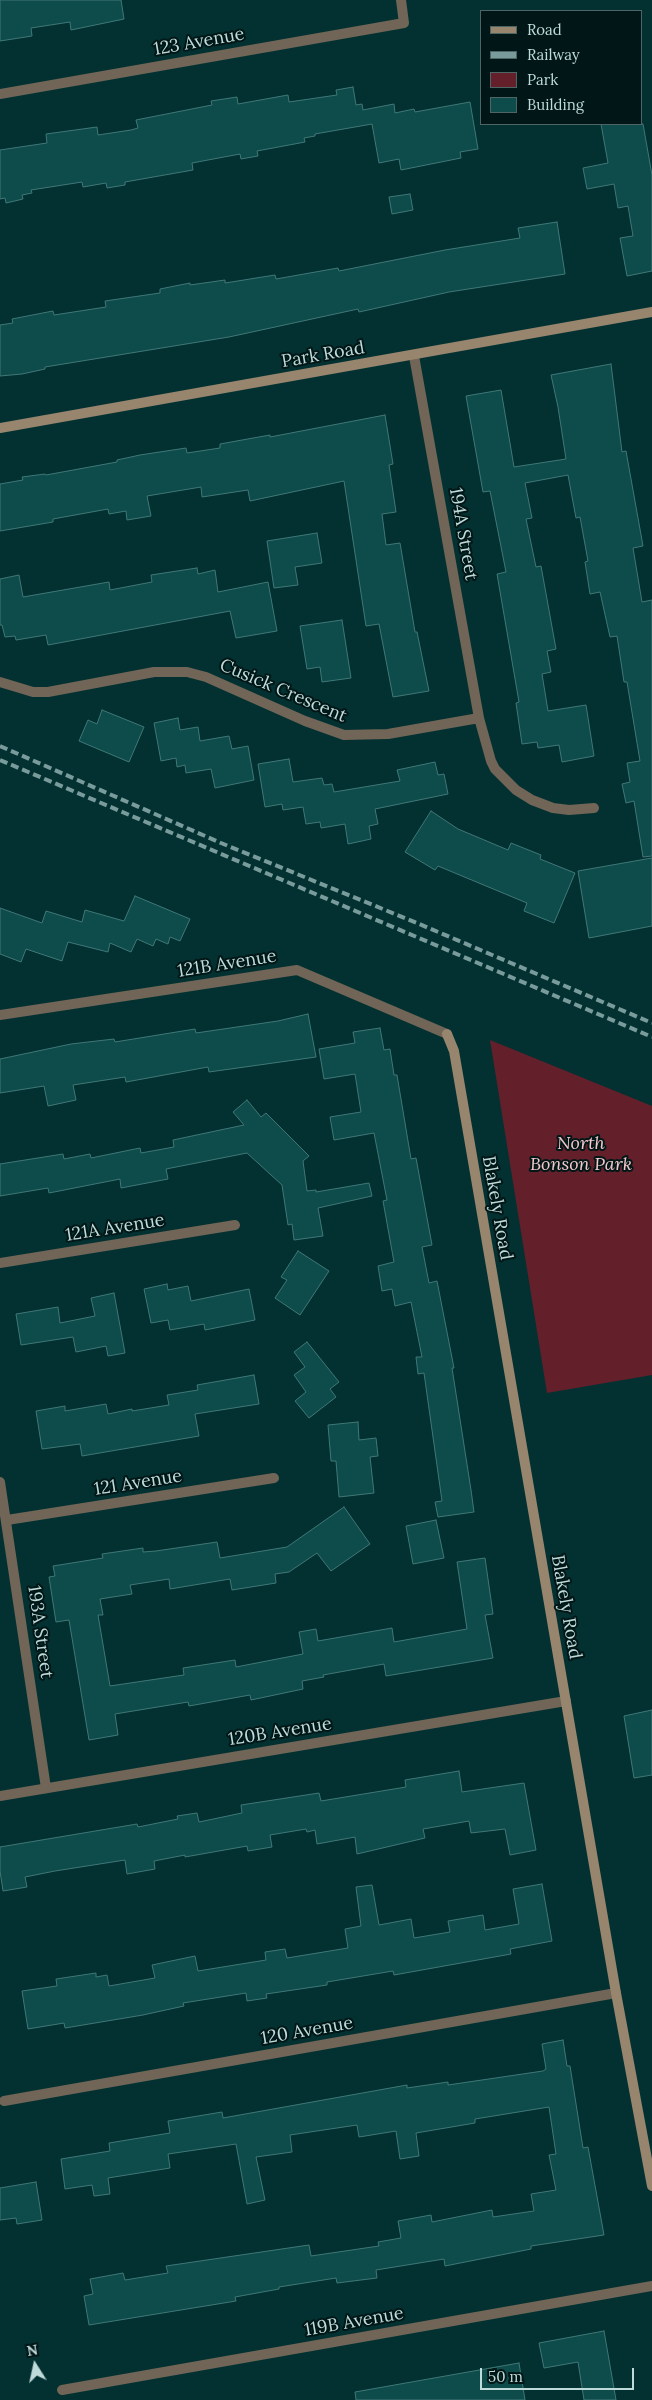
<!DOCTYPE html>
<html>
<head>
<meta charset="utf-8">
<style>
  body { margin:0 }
  #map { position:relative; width:652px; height:2400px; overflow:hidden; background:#033131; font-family:Lora,serif }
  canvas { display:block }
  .legend { position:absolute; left:480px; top:10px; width:162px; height:115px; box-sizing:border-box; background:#011717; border:1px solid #4d6565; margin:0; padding:6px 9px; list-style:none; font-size:15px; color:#bedad9 }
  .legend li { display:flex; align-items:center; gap:10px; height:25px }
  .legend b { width:25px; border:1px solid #4d6565 }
  .north { position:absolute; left:10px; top:2340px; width:50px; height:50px; -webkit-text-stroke:4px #011717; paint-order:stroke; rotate:350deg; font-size:14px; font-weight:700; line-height:20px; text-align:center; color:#bedad9 }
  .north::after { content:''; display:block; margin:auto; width:18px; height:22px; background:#bedad9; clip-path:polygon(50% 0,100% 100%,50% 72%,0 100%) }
  .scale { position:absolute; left:480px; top:2368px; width:154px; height:22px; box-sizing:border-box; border:2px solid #bedad9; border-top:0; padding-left:6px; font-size:15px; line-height:18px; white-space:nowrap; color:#bedad9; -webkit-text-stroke:4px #011717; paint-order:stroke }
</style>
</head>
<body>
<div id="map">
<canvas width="652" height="2400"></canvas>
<ul class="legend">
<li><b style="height:6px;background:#97856e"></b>Road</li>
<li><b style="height:6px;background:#799b9b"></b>Railway</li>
<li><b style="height:14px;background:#631f2a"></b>Park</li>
<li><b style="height:14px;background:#0e4b4b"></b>Building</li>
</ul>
<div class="north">N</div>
<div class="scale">50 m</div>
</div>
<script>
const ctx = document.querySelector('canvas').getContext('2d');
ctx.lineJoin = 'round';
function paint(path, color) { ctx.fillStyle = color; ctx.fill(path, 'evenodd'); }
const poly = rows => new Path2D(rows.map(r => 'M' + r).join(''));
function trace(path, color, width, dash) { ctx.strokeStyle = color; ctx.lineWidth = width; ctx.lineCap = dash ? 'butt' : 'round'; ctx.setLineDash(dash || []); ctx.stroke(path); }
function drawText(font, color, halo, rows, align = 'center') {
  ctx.font = font + ' Lora,serif'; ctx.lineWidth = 4; ctx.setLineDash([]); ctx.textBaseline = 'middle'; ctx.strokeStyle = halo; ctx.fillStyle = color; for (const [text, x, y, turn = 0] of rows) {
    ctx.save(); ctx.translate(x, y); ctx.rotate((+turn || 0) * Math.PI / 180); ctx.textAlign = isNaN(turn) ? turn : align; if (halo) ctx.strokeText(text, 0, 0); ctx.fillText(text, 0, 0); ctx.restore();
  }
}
const green = poly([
  [490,1040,652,1106,652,1375,547,1393]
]);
const building = poly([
  [0,0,121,0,124,19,71,30,70,22,31,28,32,36,0,41,0,0],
  [353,87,356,105,362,104,363,110,394,104,395,113,414,109,415,112,470,102,478,149,460,152,461,158,401,170,399,159,379,163,372,124,315,134,315,136,304,138,305,142,257,151,258,156,241,159,240,154,192,163,193,170,125,182,125,185,107,188,106,183,83,187,82,182,31,190,32,193,22,195,23,199,6,203,5,198,0,199,0,150,47,143,46,134,97,127,98,135,131,130,138,128,136,120,212,105,211,101,237,97,238,104,288,95,289,102,337,95,336,90,353,87],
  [601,124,643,124,652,175,652,271,627,276,620,238,633,236,628,206,618,208,614,184,587,189,583,168,608,163,601,124],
  [410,194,413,210,392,214,389,197,410,194],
  [557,222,565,274,449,292,359,312,358,309,229,337,45,367,45,369,22,374,0,376,0,325,13,323,12,319,53,311,54,315,106,307,105,301,160,293,160,289,190,283,190,285,225,280,225,283,275,275,276,279,338,268,339,271,445,250,520,238,518,228,557,222],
  [611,364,622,452,626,451,643,546,633,548,642,602,652,600,652,856,643,857,634,801,626,803,622,784,630,782,627,763,640,761,627,682,624,682,617,636,610,637,600,592,590,594,585,562,588,561,580,517,576,518,568,475,525,483,532,518,526,519,536,567,541,566,556,649,547,651,551,672,542,674,548,711,586,705,594,756,562,762,559,745,538,748,537,742,522,744,516,703,519,702,497,574,506,572,490,491,483,492,466,396,501,390,514,467,566,459,558,407,551,375,611,364],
  [385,415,393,464,389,465,396,512,382,514,386,545,400,543,415,632,417,632,429,691,393,697,379,624,366,626,344,481,250,501,248,490,202,497,201,487,147,496,151,516,127,520,126,511,109,514,108,509,53,519,53,522,0,531,0,484,23,480,22,477,45,474,46,475,117,462,117,460,140,455,186,448,187,453,220,448,220,444,270,435,270,437,385,415],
  [317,533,322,563,295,567,298,585,274,588,267,541,317,533],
  [197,568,198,574,215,570,218,592,268,582,277,631,236,638,230,611,48,645,46,635,16,640,15,636,5,637,2,625,0,625,0,579,19,575,23,597,109,582,110,590,152,582,151,575,197,568],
  [342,620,351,678,322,682,320,667,307,669,300,626,342,620],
  [102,710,144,727,129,762,79,741,88,720,97,724,102,710],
  [178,718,180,730,198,727,200,741,229,736,232,749,248,746,254,780,215,788,211,769,186,773,185,765,177,767,176,758,161,761,154,723,178,718],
  [289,759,293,782,322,778,324,785,332,784,334,792,400,781,397,770,435,762,438,775,444,774,448,794,375,809,378,824,369,826,371,839,348,844,345,824,321,828,320,822,306,824,303,807,283,810,282,804,265,807,258,764,289,759],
  [431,811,458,829,508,850,511,843,541,855,540,859,575,873,554,923,524,911,527,903,438,866,435,870,405,852,431,811],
  [652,858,652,926,589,938,578,871,652,858],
  [135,896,190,919,180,941,170,937,168,944,156,939,153,946,137,939,131,952,110,943,108,952,68,942,62,961,26,949,21,962,0,954,0,908,42,923,46,911,82,922,85,910,124,921,135,896],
  [308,1014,316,1057,209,1072,208,1067,126,1082,125,1077,73,1085,76,1100,48,1106,44,1086,0,1093,0,1059,71,1044,114,1039,115,1042,195,1029,196,1033,278,1021,308,1014],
  [380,1028,384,1050,390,1049,394,1075,397,1075,411,1159,416,1158,432,1245,422,1247,429,1283,437,1281,454,1368,452,1368,471,1490,474,1512,438,1517,435,1502,442,1501,424,1373,418,1374,416,1357,422,1357,411,1302,395,1306,392,1289,382,1291,378,1266,394,1262,383,1201,387,1200,374,1133,334,1140,330,1117,361,1112,355,1074,324,1079,319,1049,355,1043,353,1032,380,1028],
  [247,1100,261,1117,266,1113,309,1156,303,1161,307,1191,316,1190,316,1192,369,1183,372,1196,318,1208,323,1236,294,1240,292,1224,288,1225,282,1185,247,1153,166,1169,168,1179,121,1188,120,1179,49,1193,48,1188,0,1196,0,1164,63,1154,64,1159,90,1154,91,1158,140,1148,141,1153,174,1147,173,1140,244,1125,233,1112,247,1100],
  [298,1251,329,1271,300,1315,275,1298,287,1280,281,1277,298,1251],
  [167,1284,168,1290,188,1286,191,1301,249,1289,255,1320,205,1330,204,1324,170,1330,168,1320,151,1323,144,1289,167,1284],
  [114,1293,125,1353,108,1356,106,1346,76,1352,73,1337,21,1345,16,1314,58,1307,60,1323,95,1316,91,1298,114,1293],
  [307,1342,339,1382,330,1389,336,1397,309,1418,295,1401,306,1392,294,1375,305,1367,294,1352,307,1342],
  [254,1375,259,1404,195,1414,199,1436,82,1456,80,1444,42,1449,36,1411,65,1406,65,1411,106,1404,108,1414,132,1409,132,1411,169,1405,167,1395,198,1390,197,1385,254,1375],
  [358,1422,359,1440,376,1438,378,1456,370,1457,374,1493,339,1497,336,1461,331,1461,328,1425,358,1422],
  [344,1507,370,1544,331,1571,317,1553,289,1572,275,1574,276,1583,232,1590,230,1579,170,1589,169,1579,130,1585,132,1594,100,1599,103,1615,98,1615,110,1686,184,1675,183,1668,235,1660,236,1667,303,1654,299,1632,316,1629,318,1641,392,1628,394,1642,467,1629,457,1562,485,1558,493,1614,485,1615,493,1658,386,1676,384,1664,323,1675,324,1677,302,1681,303,1689,251,1700,250,1695,189,1706,188,1702,115,1714,118,1735,89,1740,69,1620,56,1622,49,1577,55,1576,53,1566,103,1558,102,1554,143,1548,143,1552,156,1551,217,1542,220,1558,287,1547,344,1507],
  [436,1520,444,1558,413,1564,406,1526,436,1520],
  [652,1710,652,1775,634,1778,624,1716,652,1710],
  [459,1771,462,1792,524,1783,536,1850,510,1855,505,1829,471,1833,469,1821,423,1829,425,1838,357,1854,355,1837,317,1844,315,1830,307,1832,306,1829,270,1835,272,1847,248,1851,247,1846,185,1857,185,1855,154,1861,155,1869,127,1874,125,1860,55,1871,25,1877,27,1887,3,1891,0,1871,0,1847,137,1824,138,1827,178,1819,177,1816,197,1813,199,1822,242,1813,241,1805,319,1793,321,1801,406,1787,405,1780,459,1771],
  [542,1884,552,1941,510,1949,511,1954,394,1975,393,1971,327,1982,327,1985,266,1994,267,1998,247,2001,246,1993,183,2003,184,2006,143,2015,65,2028,64,2023,28,2029,22,1991,57,1986,56,1979,96,1973,96,1977,107,1975,109,1986,155,1978,152,1965,195,1956,198,1971,266,1960,265,1952,285,1949,287,1958,348,1948,345,1929,361,1926,356,1887,372,1885,379,1925,411,1919,414,1938,450,1932,448,1921,483,1915,485,1930,519,1924,513,1889,542,1884],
  [563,2040,567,2066,570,2066,583,2148,588,2147,604,2235,531,2246,531,2249,445,2266,444,2259,376,2270,377,2278,337,2283,336,2278,279,2287,279,2289,235,2297,236,2301,89,2325,84,2296,93,2294,90,2279,123,2273,125,2280,168,2273,166,2266,309,2245,311,2256,379,2246,378,2242,401,2238,398,2221,431,2215,432,2222,492,2210,493,2217,534,2211,531,2194,556,2190,549,2155,556,2154,549,2107,475,2119,475,2123,416,2133,419,2156,400,2159,396,2131,359,2137,357,2125,290,2135,292,2152,256,2157,265,2200,247,2204,236,2144,168,2154,170,2168,108,2178,110,2194,94,2196,92,2185,65,2189,61,2159,110,2151,109,2143,170,2133,168,2121,222,2112,223,2118,407,2085,407,2088,448,2082,448,2085,543,2071,546,2069,542,2044,563,2040],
  [36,2182,42,2220,17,2224,16,2218,0,2220,0,2188,36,2182],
  [604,2331,616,2400,584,2400,578,2362,544,2368,539,2343,604,2331],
  [519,2363,525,2400,356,2400,355,2392,519,2363]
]);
const street = poly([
  [0,94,404,23,401,0],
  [414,356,479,718],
  [0,682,33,692,48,692,154,672,187,672,206,677,305,721,344,735,388,734,479,718,491,761,495,769,516,790,532,800,553,808,569,810,594,808],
  [0,1015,297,970,447,1034],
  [0,1263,235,1225],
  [0,1482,46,1788],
  [7,1520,274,1478],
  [0,1796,566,1701],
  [4,2101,616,1993],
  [62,2390,652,2286]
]);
const secondary = poly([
  [0,428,652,312],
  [447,1034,454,1051,616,1993,652,2186]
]);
const rail = poly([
  [0,746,221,843,417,923,652,1023],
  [0,760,652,1037]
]);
const streetNames = [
  ["123 Avenue",199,42,-10],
  ["Park Road",323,355,-10],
  ["194A Street",463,534,80],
  ["Cusick Crescent",283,691,23],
  ["121B Avenue",227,964,-9],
  ["Blakely Road",497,1208,80],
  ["121A Avenue",115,1228,-9],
  ["121 Avenue",138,1483,-9],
  ["Blakely Road",566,1607,80],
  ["193A Street",40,1632,82],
  ["120B Avenue",280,1732,-9],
  ["120 Avenue",307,2031,-10],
  ["119B Avenue",354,2322,-10]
];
const parkNames = [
  ["North",581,1144],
  ["Bonson Park",581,1165]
];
paint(green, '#631f2a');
paint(building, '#0e4b4b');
trace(building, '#407877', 1);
trace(street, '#706556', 10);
trace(secondary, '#97856e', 10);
trace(rail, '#799b9b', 4, [8, 4]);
drawText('18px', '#bedad9', '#011717', streetNames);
drawText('italic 18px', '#f6c8cb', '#011717', parkNames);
</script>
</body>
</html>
